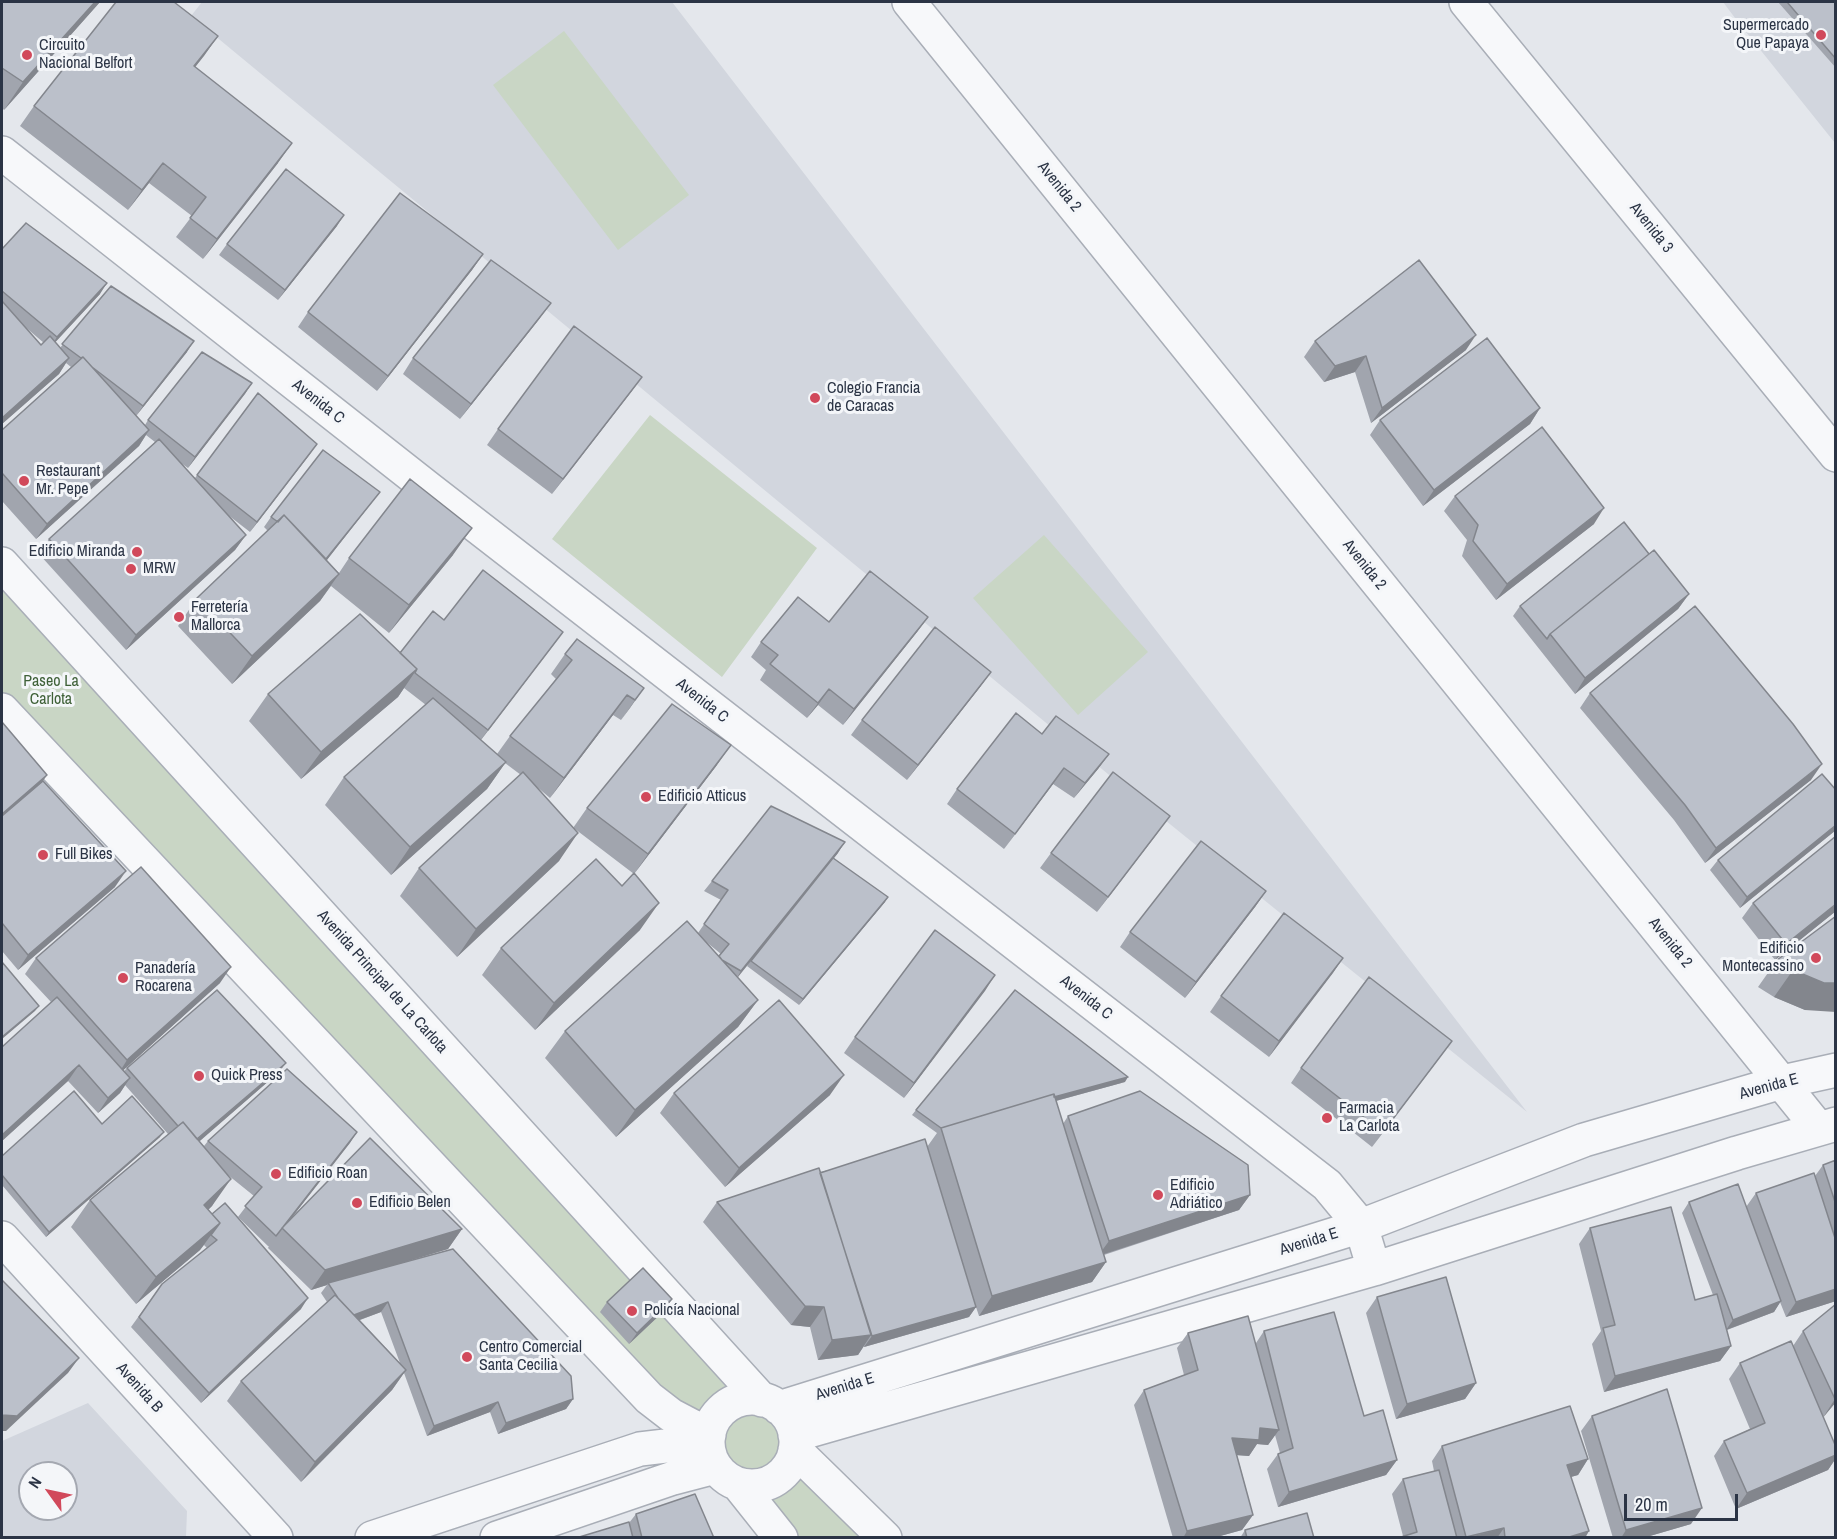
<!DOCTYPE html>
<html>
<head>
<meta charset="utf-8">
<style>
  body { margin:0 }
  #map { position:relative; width:1837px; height:1539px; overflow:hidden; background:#e4e7ec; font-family:"Archivo Narrow",sans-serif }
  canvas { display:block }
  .frame { position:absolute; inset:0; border:3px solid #2b3445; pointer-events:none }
  .north { position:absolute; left:18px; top:1461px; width:60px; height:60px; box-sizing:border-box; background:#f4f6f9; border:2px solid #a4a8b1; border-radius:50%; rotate:303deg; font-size:16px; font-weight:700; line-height:24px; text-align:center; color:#2b3445 }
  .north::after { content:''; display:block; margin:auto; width:21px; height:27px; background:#d1495b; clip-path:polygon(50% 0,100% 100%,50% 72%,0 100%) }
  .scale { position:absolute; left:1624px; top:1494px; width:114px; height:27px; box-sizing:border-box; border:3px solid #2b3445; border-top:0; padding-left:8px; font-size:18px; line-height:21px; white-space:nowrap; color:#2b3445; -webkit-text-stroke:4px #f4f6f9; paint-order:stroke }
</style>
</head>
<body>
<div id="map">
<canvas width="1837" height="1539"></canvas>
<div class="frame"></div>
<div class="north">N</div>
<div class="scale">20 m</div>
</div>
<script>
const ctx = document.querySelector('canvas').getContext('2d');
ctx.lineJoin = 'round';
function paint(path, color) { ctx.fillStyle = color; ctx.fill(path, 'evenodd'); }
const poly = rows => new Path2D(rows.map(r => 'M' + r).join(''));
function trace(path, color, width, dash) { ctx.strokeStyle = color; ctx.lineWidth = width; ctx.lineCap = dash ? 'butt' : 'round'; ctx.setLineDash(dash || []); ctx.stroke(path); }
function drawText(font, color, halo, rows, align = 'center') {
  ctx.font = font + ' "Archivo Narrow",sans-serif'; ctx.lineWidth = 6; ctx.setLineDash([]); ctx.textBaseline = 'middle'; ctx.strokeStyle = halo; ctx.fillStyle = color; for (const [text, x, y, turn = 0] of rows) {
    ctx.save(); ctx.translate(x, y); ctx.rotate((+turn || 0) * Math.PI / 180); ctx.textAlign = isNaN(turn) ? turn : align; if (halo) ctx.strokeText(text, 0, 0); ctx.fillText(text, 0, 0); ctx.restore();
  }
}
const built = poly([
  [202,2,672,2,1527,1112,1114,779,191,16],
  [1723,2,1835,2,1835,143,1738,22],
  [88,1403,187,1511,186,1537,2,1537,2,1441],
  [30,1473,66,1473,66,1509,30,1509]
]);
const green = poly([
  [564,31,689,195,618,250,493,85],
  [650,415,817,548,722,677,552,539],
  [1044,535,1148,652,1078,715,973,598],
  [2,564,762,1400,885,1537,781,1537,671,1415,2,710]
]);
const street = poly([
  [909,2,1819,1129],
  [1466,2,1836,455],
  [2,153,429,489,1327,1185,1361,1226,1374,1269],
  [2,564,762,1400],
  [2,710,649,1398,671,1415,709,1435],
  [2,1238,276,1538],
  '708 1442a44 44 0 1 1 88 0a44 44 0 1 1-88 0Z',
  [779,1408,1361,1226,1584,1140,1782,1082,1836,1070],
  [795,1435,1374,1269,1737,1153,1836,1124],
  [795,1450,885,1538],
  [738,1484,781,1538],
  [372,1538,640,1449,674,1445,708,1447],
  [497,1538,673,1478,715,1467]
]);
const wall = poly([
  [2,2,100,2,4,110,2,108],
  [1778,2,1836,2,1836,68],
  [218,36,195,67,278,163,203,259,176,237,192,216,149,183,128,210,20,126,34,106],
  [337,226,278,300,219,255,227,244],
  [2,249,100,294,55,342,60,348,111,286,187,352,136,416,145,425,148,420,252,383,188,468,178,461,195,478,258,393,310,454,250,532,228,515,246,535,235,550,126,650,39,554,49,539,155,442,146,435,139,446,36,539,2,501,2,430,71,367,66,363,59,374,2,424],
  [24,326,44,343,41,345],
  [483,254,472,270,377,391,298,327,308,312],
  [540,318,460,419,403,374,413,358],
  [1315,341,1466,350,1371,423,1355,372,1324,382,1304,357],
  [642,377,631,392,552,494,487,445,498,429],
  [1540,408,1530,424,1423,506,1370,435,1380,420],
  [380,492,327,560,339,573,349,558,453,555,389,633,331,586,320,601,232,684,178,626,197,598,268,531,264,527,271,517],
  [1455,496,1594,524,1496,600,1462,556,1467,540,1444,511],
  [1649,554,1689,594,1678,609,1575,694,1513,616,1520,606],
  [928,617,917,632,843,725,818,705,807,718,760,680,766,670,751,657,761,642,829,622],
  [444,620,563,632,481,740,497,754,510,736,556,679,551,674,565,654,644,688,621,720,613,715,550,798,537,787,573,828,587,808,717,765,634,874,640,930,535,1030,482,975,501,948,622,886,634,874,575,829,559,861,457,957,400,896,419,868,521,775,505,763,487,789,391,875,325,805,344,777,426,705,404,688,398,697,301,779,249,721,268,694,400,653],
  [991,672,980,687,907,780,851,735,862,720],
  [1590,693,1811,780,1705,863,1674,820,1580,708],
  [2,722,47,775,42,782,115,887,18,970,2,951],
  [1042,734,1109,754,1098,769,1074,798,1053,784,1004,849,947,804,957,789],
  [1836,790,1836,830,1740,908,1710,870,1718,860],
  [1159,831,1097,912,1040,868,1051,853],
  [838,853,834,858,885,902,799,1005,747,966,750,961,737,977,758,1000,738,1027,616,1137,545,1058,565,1031,698,933,721,900,704,891,712,881],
  [705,941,721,954,719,956],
  [1266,891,1255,907,1185,998,1120,947,1130,932],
  [1753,903,1836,911,1775,960,1742,918],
  [1836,916,1805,1010,1774,997,1758,987,1777,960],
  [36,958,220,983,123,1070,124,1071,127,1068,286,1063,278,1073,199,1141,204,1146,208,1141,357,1132,289,1221,462,1229,448,1249,401,1263,573,1399,566,1409,498,1434,490,1412,427,1436,404,1373,392,1390,301,1482,227,1401,241,1381,327,1302,321,1293,327,1285,311,1290,268,1248,269,1246,269,1247,238,1217,254,1196,228,1175,212,1206,208,1210,301,1309,201,1403,131,1327,162,1284,207,1248,204,1245,200,1250,136,1304,71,1227,90,1200,168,1134,125,1085,120,1093,98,1113,68,1081,2,1141,2,1047,51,1002,25,974],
  [381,1312,400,1363,360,1320],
  [1343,958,1269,1057,1210,1012,1221,996],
  [995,975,904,1098,844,1053,855,1037],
  [1452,1041,1372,1147,1291,1083,1301,1068],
  [1125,1082,1056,1101,1063,1124,1068,1116,1250,1195,1239,1210,1104,1255,1106,1262,1092,1282,979,1316,976,1307,969,1317,864,1347,864,1346,858,1355,818,1360,810,1327,791,1325,703,1222,717,1202,820,1172,927,1147,937,1133,912,1115,916,1110],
  [674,1093,830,1095,725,1187,660,1113],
  [102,1124,160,1137,46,1237,2,1185,2,1156],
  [1836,1160,1836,1301,1786,1317,1780,1302,1774,1312,1727,1330,1731,1346,1720,1361,1604,1392,1592,1344,1601,1331,1579,1244,1590,1228,1695,1300,1713,1295,1682,1213,1689,1202,1746,1207,1756,1193,1815,1176,1823,1165],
  [1377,1297,1476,1383,1465,1399,1396,1419,1366,1313],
  [607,1302,665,1310,629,1344,600,1312],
  [1836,1304,1836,1402,1823,1417,1836,1447,1836,1458,1828,1470,1736,1509,1714,1456,1724,1441,1750,1429,1729,1379,1740,1363,1793,1346,1803,1331],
  [1264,1331,1364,1416,1397,1460,1386,1475,1278,1507,1267,1469,1278,1454,1280,1453,1275,1435,1268,1445,1257,1444,1249,1456,1237,1455,1253,1515,1242,1530,1213,1538,1173,1538,1134,1405,1144,1390,1184,1375,1177,1348,1188,1333,1256,1343],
  [1592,1416,1691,1524,1643,1538,1613,1538,1581,1431],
  [1442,1446,1588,1459,1578,1475,1571,1477,1585,1538,1398,1538,1403,1536,1392,1494,1403,1479,1434,1471,1432,1461],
  [636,1514,714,1538,576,1538,629,1523],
  [1245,1530,1314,1538,1240,1538]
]);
const shadedWall = poly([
  [95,2,100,2,4,110,23,82],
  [218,36,204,56,180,86,194,66],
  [292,143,278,163,203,259,217,239],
  [163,163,149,183,128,210,142,190],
  [344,215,337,226,278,300,285,290],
  [483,254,472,270,377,391,388,376],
  [107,283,100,294,50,348,57,337],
  [551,303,540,318,460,419,471,404],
  [1476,335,1466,350,1371,423,1382,408],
  [194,341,187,352,136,416,143,406],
  [1366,356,1355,372,1324,382,1335,366],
  [69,358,59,374,2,424,2,418],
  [642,377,631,392,552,494,563,479],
  [252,383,245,394,188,468,195,457],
  [1540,408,1530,424,1423,506,1434,490],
  [149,430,139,446,36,539,47,524],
  [317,444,310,454,250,532,257,522],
  [380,492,372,502,319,570,326,559],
  [1604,508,1594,524,1496,600,1507,584],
  [472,528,453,555,389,633,409,605],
  [246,535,235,550,126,650,136,635],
  [339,574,320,601,232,684,252,656],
  [1689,594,1678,609,1575,694,1585,678],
  [928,617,917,632,843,725,854,709],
  [563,632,552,647,477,745,488,730],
  [417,669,398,697,301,779,321,752],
  [991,672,980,687,907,780,918,765],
  [644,688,630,708,621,720,635,700],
  [829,689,818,705,807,718,818,703],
  [627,695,613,715,550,798,564,778],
  [731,745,717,765,634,874,648,854],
  [1109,754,1098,769,1074,798,1085,783],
  [506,762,487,789,391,875,410,847],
  [1822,764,1811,780,1705,863,1716,848],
  [1064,768,1053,784,1004,849,1015,834],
  [47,775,40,785,2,818,2,814],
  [1170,816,1159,831,1097,912,1108,897],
  [1836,825,1836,830,1740,908,1747,897],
  [578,833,559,861,457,957,476,929],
  [845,842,838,853,734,982,741,971],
  [126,871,115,887,18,970,28,955],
  [1266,891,1255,907,1185,998,1196,982],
  [888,897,885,902,799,1005,803,999],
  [659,903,640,930,535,1030,554,1003],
  [1836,904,1836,911,1775,960,1786,944],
  [1343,958,1333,973,1269,1057,1279,1041],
  [231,967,220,983,117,1076,127,1060],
  [1793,970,1836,983,1836,1012,1805,1010,1774,997],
  [995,975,985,991,904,1098,914,1083],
  [758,1000,738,1027,616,1137,635,1110],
  [39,1006,35,1011,2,1039,2,1037],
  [1452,1041,1441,1056,1372,1147,1383,1132],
  [286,1063,278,1073,185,1154,193,1143],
  [79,1065,68,1081,2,1141,2,1135],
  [844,1075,830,1095,725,1187,739,1168],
  [1128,1077,1125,1082,942,1132,941,1128,937,1133,941,1128],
  [130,1078,120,1093,98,1113,108,1098],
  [164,1132,160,1137,46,1237,49,1232],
  [357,1132,350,1143,283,1229,282,1228],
  [231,1179,212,1206,185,1233,204,1205],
  [1250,1195,1239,1210,1098,1256,1109,1241],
  [220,1223,200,1250,136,1304,156,1277],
  [462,1229,448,1249,329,1285,328,1283,327,1285,311,1290,325,1270],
  [1106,1262,1092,1282,979,1316,992,1296],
  [1836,1289,1836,1301,1786,1317,1796,1302],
  [308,1298,301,1309,201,1403,209,1393],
  [672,1299,665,1310,629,1344,637,1333],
  [1781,1301,1774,1312,1726,1330,1733,1320],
  [388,1302,381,1312,343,1326,351,1316],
  [805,1306,824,1307,810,1327,791,1325],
  [976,1307,969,1317,864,1347,872,1336],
  [871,1335,858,1355,818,1360,832,1340],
  [1731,1346,1720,1361,1604,1392,1615,1376],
  [79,1358,68,1373,6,1431,2,1431,2,1415],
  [406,1370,392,1390,301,1482,315,1462],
  [1476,1383,1465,1399,1396,1419,1407,1404],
  [573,1399,566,1409,498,1434,506,1423],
  [1835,1399,1836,1402,1822,1419],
  [498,1402,490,1412,427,1436,434,1426],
  [1260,1428,1279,1430,1268,1445,1257,1444,1249,1456,1221,1454,1232,1438],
  [1836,1455,1836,1458,1828,1470,1736,1509,1747,1493],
  [1588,1459,1578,1475,1556,1481,1567,1465],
  [1397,1460,1386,1475,1278,1507,1289,1492],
  [1702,1508,1691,1524,1643,1538,1621,1538,1626,1530],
  [1253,1515,1242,1530,1213,1538,1183,1538,1187,1531],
  [1504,1528,1497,1538,1466,1538],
  [1589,1531,1585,1538,1566,1538]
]);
const building = poly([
  [2,2,95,2,23,82,2,68,2,2],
  [116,2,174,2,218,36,194,66,292,143,217,239,190,218,206,197,163,163,142,190,34,106,116,2],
  [1787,2,1836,2,1836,59,1787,2],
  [286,169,344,215,285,290,227,244,286,169],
  [400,193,483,254,388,376,308,312,400,193],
  [26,223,107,283,57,337,2,291,2,249,26,223],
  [491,260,551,303,471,404,413,358,491,260],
  [1419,260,1476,335,1382,408,1366,356,1335,366,1315,341,1419,260],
  [111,286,194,341,143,406,92,367,83,357,81,358,62,344,111,286],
  [2,301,41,345,50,336,69,358,2,418,2,301],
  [574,326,642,377,563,479,498,429,574,326],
  [1487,338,1540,408,1434,490,1380,420,1487,338],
  [202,352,252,383,195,457,148,420,202,352],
  [83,357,149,430,47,524,2,473,2,430,83,357],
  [258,393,317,444,257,522,197,475,258,393],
  [1542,427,1604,508,1507,584,1473,541,1478,525,1455,496,1542,427],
  [159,439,246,535,136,635,49,539,159,439],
  [323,450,380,492,326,559,284,515,278,522,271,517,323,450],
  [410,479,472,528,409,605,349,558,410,479],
  [284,515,339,574,252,656,197,598,284,515],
  [1624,522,1649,554,1550,634,1547,639,1520,606,1624,522],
  [1654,550,1689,594,1585,678,1550,634,1654,550],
  [483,570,563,632,488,730,415,673,417,669,400,653,433,611,444,620,483,570],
  [870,571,928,617,854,709,829,689,818,703,770,664,778,655,761,642,798,597,829,622,870,571],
  [1695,606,1793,724,1822,764,1716,848,1685,805,1590,693,1695,606],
  [360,614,417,669,321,752,268,694,360,614],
  [935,627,991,672,918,765,862,720,935,627],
  [577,639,644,688,635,700,627,695,564,778,510,736,572,660,565,654,577,639],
  [433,698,506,762,410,847,344,777,433,698],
  [672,704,731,745,648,854,587,808,672,704],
  [1016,713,1042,734,1056,716,1109,754,1085,783,1064,768,1015,834,957,789,1016,713],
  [2,722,47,775,2,814,2,722],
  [523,772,578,833,476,929,419,868,523,772],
  [1113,772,1170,816,1108,897,1051,853,1113,772],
  [1822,774,1836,790,1836,825,1747,897,1718,860,1822,774],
  [43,781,126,871,28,955,2,923,2,816,43,781],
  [771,806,845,842,741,971,722,960,719,956,729,944,704,924,728,890,712,881,771,806],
  [1836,836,1836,904,1786,944,1753,903,1836,836],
  [1201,841,1266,891,1196,982,1130,932,1201,841],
  [833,858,888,897,803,999,751,961,833,858],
  [596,859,622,886,634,873,659,903,554,1003,501,948,596,859],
  [141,867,231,967,127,1060,36,958,141,867],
  [1284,913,1343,958,1279,1041,1221,996,1284,913],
  [1836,916,1836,983,1824,983,1793,970,1777,960,1836,916],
  [687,921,758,1000,635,1110,565,1031,687,921],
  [935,930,995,975,914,1083,855,1037,935,930],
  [2,962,39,1006,2,1037,2,962],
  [1369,977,1452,1041,1383,1132,1301,1068,1369,977],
  [217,990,286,1063,197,1139,183,1122,178,1126,127,1068,217,990],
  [1015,990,1128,1077,1054,1097,1054,1094,941,1128,916,1110,1015,990],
  [57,997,130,1078,108,1098,79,1065,2,1135,2,1047,57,997],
  [779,1000,844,1075,739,1168,674,1093,779,1000],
  [287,1069,357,1132,276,1236,245,1206,262,1187,208,1141,287,1069],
  [74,1091,102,1124,132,1096,164,1132,49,1232,2,1175,2,1156,74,1091],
  [1140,1091,1248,1165,1250,1195,1109,1241,1068,1116,1140,1091],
  [1054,1094,1106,1262,992,1296,941,1128,1054,1094],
  [183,1122,231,1179,204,1205,220,1223,156,1277,90,1200,183,1122],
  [370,1138,462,1229,325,1270,282,1228,370,1138],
  [925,1139,976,1307,872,1336,820,1173,925,1139],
  [1836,1160,1836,1205,1823,1165,1836,1160],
  [819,1168,871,1335,832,1340,824,1307,805,1306,717,1202,819,1168],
  [1814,1173,1836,1241,1836,1289,1796,1302,1756,1193,1814,1173],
  [1738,1184,1781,1301,1733,1320,1689,1202,1738,1184],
  [225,1203,308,1298,209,1393,139,1317,162,1284,217,1240,211,1235,220,1223,212,1214,225,1203],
  [1671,1207,1695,1300,1717,1294,1731,1346,1615,1376,1603,1328,1615,1325,1590,1228,1671,1207],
  [453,1249,571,1376,573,1399,506,1423,498,1402,434,1426,388,1302,354,1315,338,1298,328,1283,453,1249],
  [643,1268,672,1299,637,1333,607,1302,643,1268],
  [1446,1277,1476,1383,1407,1404,1377,1297,1446,1277],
  [2,1280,79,1358,17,1416,2,1415,2,1280],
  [335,1295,406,1370,315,1462,241,1381,335,1295],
  [1836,1304,1836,1399,1835,1399,1803,1331,1836,1304],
  [1334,1312,1364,1416,1383,1410,1397,1460,1289,1492,1278,1454,1293,1448,1264,1331,1334,1312],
  [1248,1316,1279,1430,1260,1428,1259,1440,1232,1438,1253,1515,1187,1531,1144,1390,1198,1370,1188,1333,1248,1316],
  [1791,1341,1836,1447,1836,1455,1747,1493,1724,1441,1765,1423,1740,1363,1791,1341],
  [1667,1389,1702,1508,1626,1530,1592,1416,1667,1389],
  [1570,1406,1588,1459,1567,1465,1589,1531,1566,1538,1505,1538,1504,1528,1466,1537,1442,1446,1570,1406],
  [1439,1470,1457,1538,1398,1538,1417,1532,1403,1479,1439,1470],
  [695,1494,714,1538,642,1538,636,1514,695,1494],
  [1307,1513,1314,1538,1247,1538,1245,1530,1307,1513],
  [629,1522,633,1538,576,1538,629,1522]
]);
const markers = [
  [1821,35,6,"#d1495b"],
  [27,55,6,"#d1495b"],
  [815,398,6,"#d1495b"],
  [24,481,6,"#d1495b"],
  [137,552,6,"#d1495b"],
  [131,569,6,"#d1495b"],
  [179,617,6,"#d1495b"],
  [646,797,6,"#d1495b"],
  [43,855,6,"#d1495b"],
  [1816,958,6,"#d1495b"],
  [123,978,6,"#d1495b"],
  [199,1076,6,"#d1495b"],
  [1327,1118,6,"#d1495b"],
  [276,1174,6,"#d1495b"],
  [1158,1195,6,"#d1495b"],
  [357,1203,6,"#d1495b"],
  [632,1311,6,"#d1495b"],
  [467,1357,6,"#d1495b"]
];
const poiNames = [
  ["Supermercado",1809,26,"right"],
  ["Que Papaya",1809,44,"right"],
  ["Circuito",39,46],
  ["Nacional Belfort",39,64],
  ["Colegio Francia",827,389],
  ["de Caracas",827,407],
  ["Restaurant",36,472],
  ["Mr. Pepe",36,490],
  ["Edificio Miranda",125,552,"right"],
  ["MRW",143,569],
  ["Ferretería",191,608],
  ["Mallorca",191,626],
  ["Edificio Atticus",658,797],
  ["Full Bikes",55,855],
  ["Edificio",1804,949,"right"],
  ["Montecassino",1804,967,"right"],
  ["Panadería",135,969],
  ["Rocarena",135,987],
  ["Quick Press",211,1076],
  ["Farmacia",1339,1109],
  ["La Carlota",1339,1127],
  ["Edificio Roan",288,1174],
  ["Edificio",1170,1186],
  ["Adriático",1170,1204],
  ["Edificio Belen",369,1203],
  ["Policía Nacional",644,1311],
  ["Centro Comercial",479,1348],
  ["Santa Cecilia",479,1366]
];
const streetNames = [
  ["Avenida 2",1059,187,51],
  ["Avenida 3",1651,228,51],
  ["Avenida C",318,402,38],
  ["Avenida 2",1364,565,51],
  ["Avenida C",702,701,38],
  ["Avenida 2",1670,943,51],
  ["Avenida Principal de La Carlota",382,982,48],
  ["Avenida C",1086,998,38],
  ["Avenida E",1769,1087,-15],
  ["Avenida E",1309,1242,-17],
  ["Avenida E",845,1387,-17],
  ["Avenida B",139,1388,48]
];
const parkNames = [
  ["Paseo La",51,682],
  ["Carlota",51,700]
];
paint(built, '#d2d6de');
paint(green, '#c9d6c5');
trace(street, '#a9aeb7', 36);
trace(street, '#f7f8fa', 33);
paint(wall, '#a1a5ae');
paint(shadedWall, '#83868d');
paint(building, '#bbc0ca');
trace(building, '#83868d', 1.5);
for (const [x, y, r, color] of markers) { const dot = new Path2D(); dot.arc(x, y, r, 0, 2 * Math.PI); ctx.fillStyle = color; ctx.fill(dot); trace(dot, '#f4f6f9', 2); }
drawText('16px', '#2b3445', '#f4f6f9', poiNames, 'left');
drawText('16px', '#2b3445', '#f4f6f9', streetNames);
drawText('16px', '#3f6138', '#f4f6f9', parkNames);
</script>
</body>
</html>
